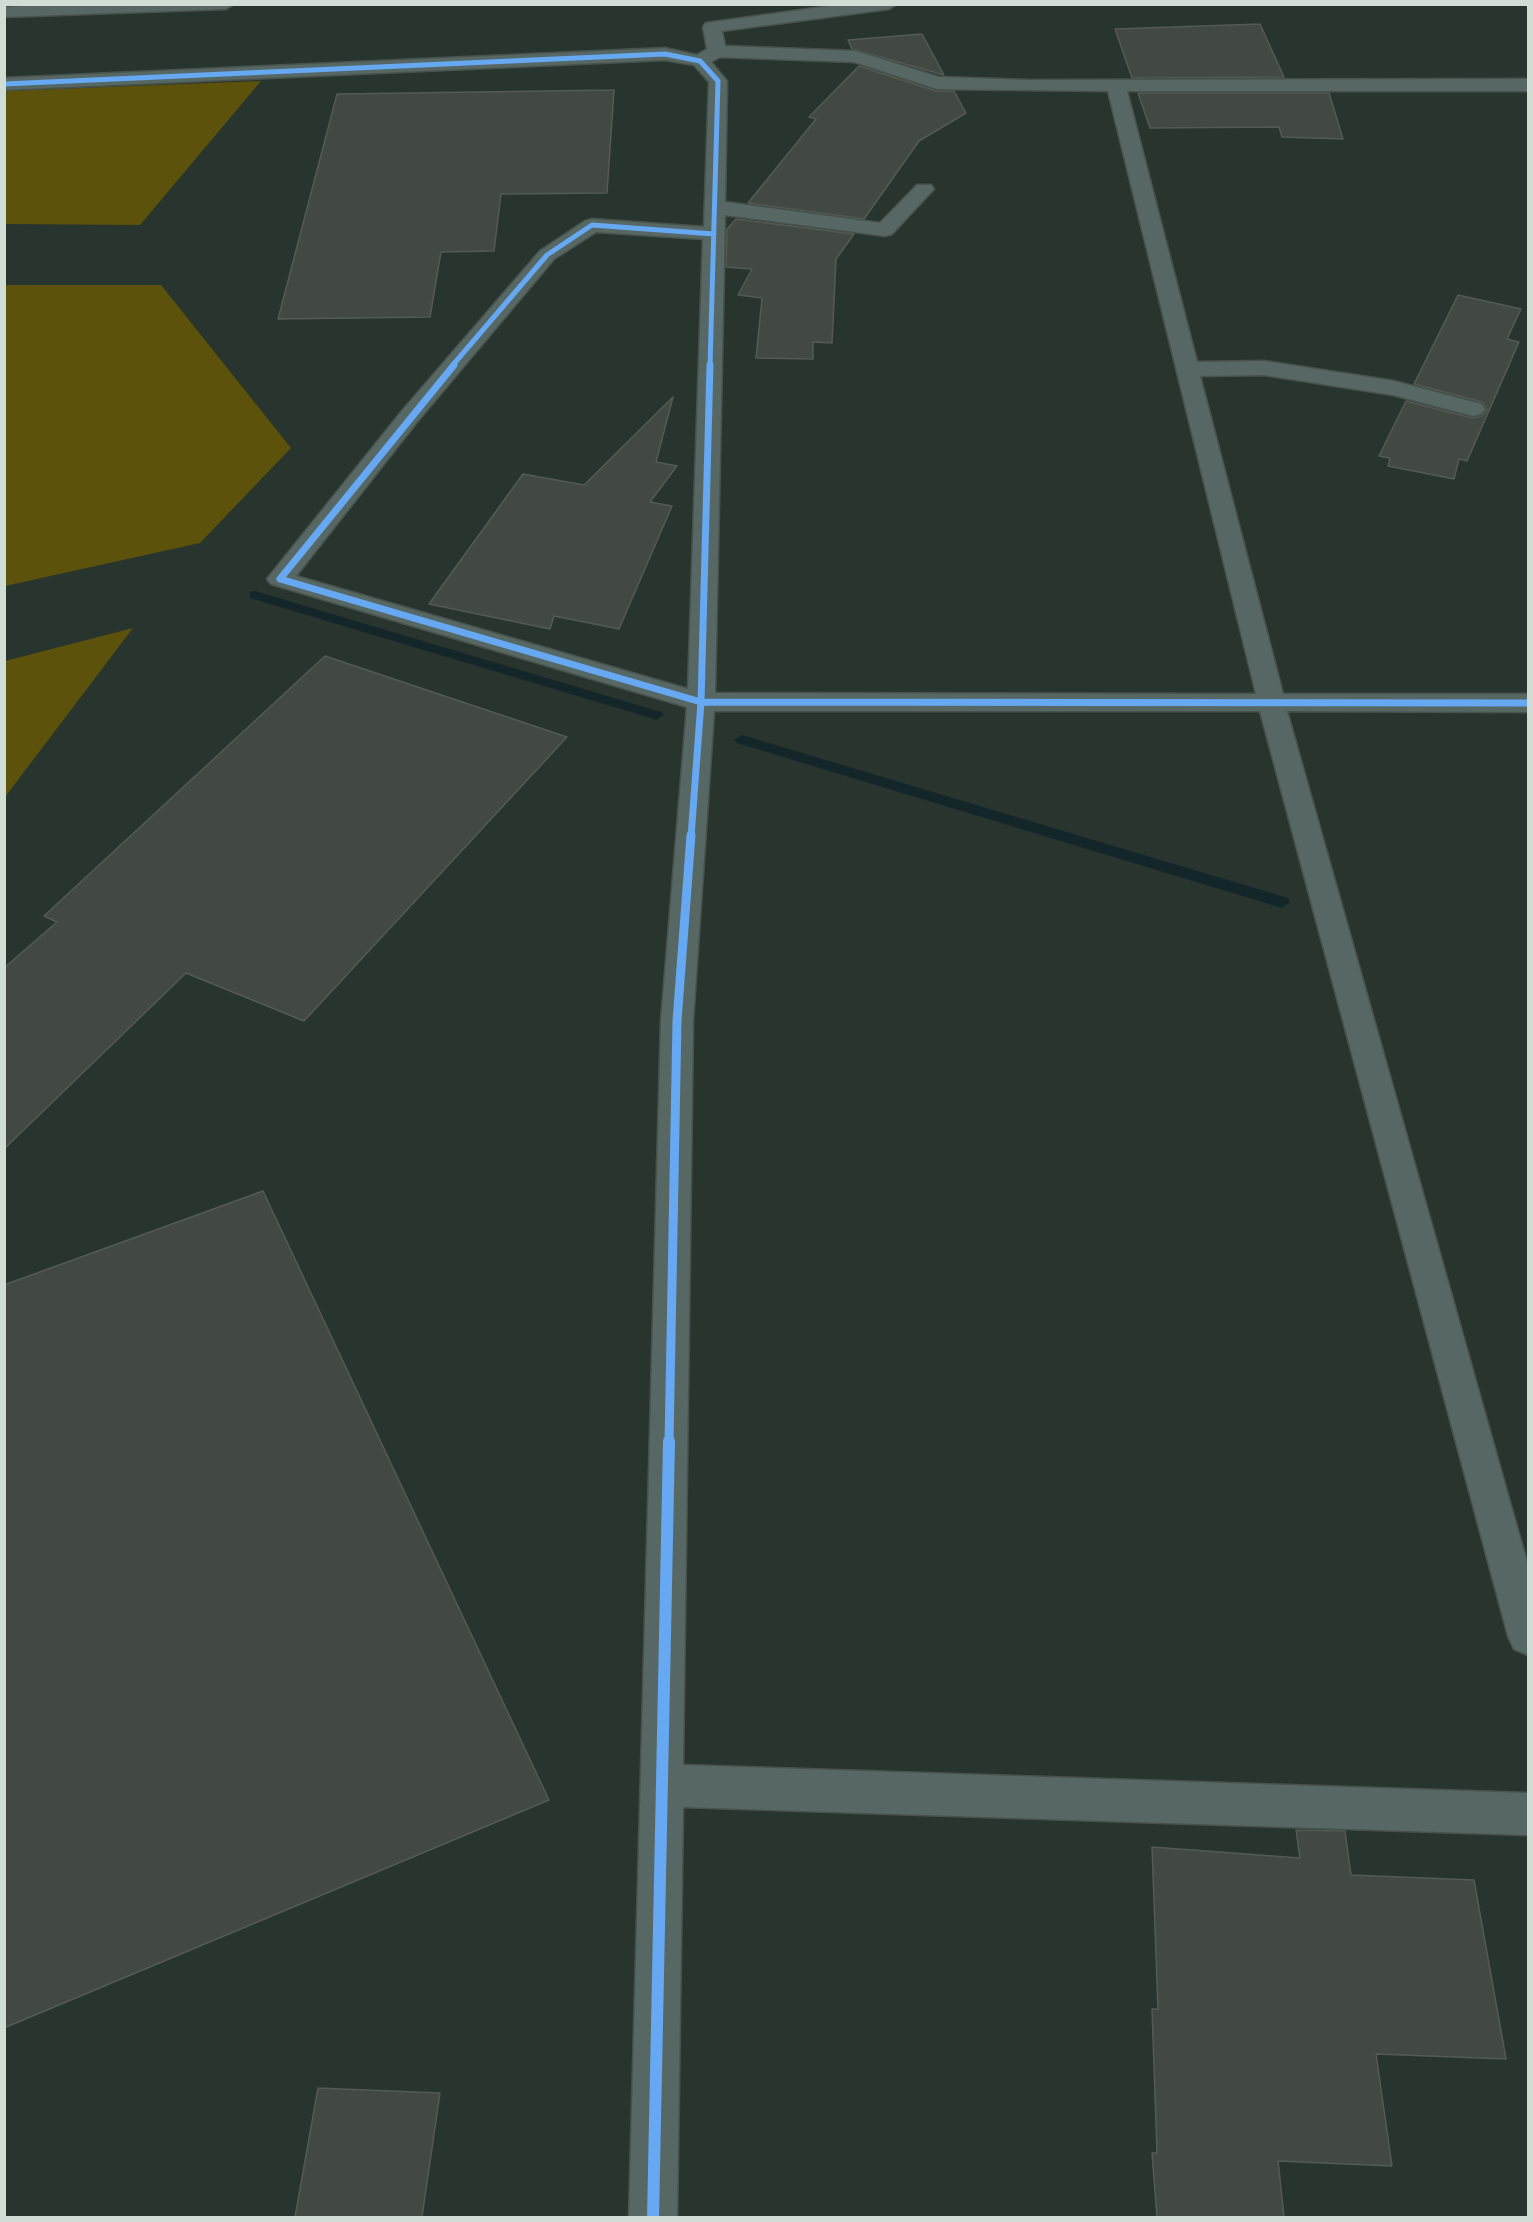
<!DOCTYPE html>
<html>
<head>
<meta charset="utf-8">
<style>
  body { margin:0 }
  #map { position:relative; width:1533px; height:2222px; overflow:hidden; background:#28342e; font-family:Montserrat,sans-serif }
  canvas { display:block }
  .frame { position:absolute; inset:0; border:6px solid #d0ddd5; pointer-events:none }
</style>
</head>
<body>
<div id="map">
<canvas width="1533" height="2222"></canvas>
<div class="frame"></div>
</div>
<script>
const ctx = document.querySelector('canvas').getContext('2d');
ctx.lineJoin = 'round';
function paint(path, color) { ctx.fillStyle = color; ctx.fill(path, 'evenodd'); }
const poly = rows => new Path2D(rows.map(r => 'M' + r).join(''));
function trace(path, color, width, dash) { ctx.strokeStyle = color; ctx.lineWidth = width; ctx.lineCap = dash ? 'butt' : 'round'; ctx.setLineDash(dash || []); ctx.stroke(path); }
const green = poly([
  [261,81,140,225,5,224,5,91],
  [4,285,161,285,291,448,200,543,5,586],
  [133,628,5,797,5,661]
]);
const stream = poly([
  [255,591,661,712,664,715,656,720,651,718,250,598,250,592,255,591],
  [742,735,1288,898,1290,902,1282,908,737,743,734,740,742,735]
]);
const building = poly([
  [1260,24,1284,77,1132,78,1115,29,1260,24],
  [922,34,944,75,852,49,848,40,922,34],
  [859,66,936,91,954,91,966,113,919,141,864,219,748,203,816,119,809,117,859,66],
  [614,90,607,193,501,194,494,251,441,252,430,317,278,319,337,94,614,90],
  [1138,93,1329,93,1343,139,1282,137,1279,127,1150,128,1138,93],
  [736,219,854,234,836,259,832,343,813,342,813,359,756,358,762,298,738,295,752,269,726,267,727,229,736,219],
  [1458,295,1521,309,1507,339,1519,342,1467,461,1459,459,1454,479,1388,466,1390,458,1379,456,1406,401,1472,418,1482,416,1487,410,1482,402,1414,384,1458,295],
  [673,397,656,462,677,466,650,502,672,506,619,629,554,616,550,629,429,604,523,474,584,485,673,397],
  [325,656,567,737,304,1021,186,973,4,1149,4,968,57,922,44,916,325,656],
  [263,1191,549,1800,4,2028,4,1285,263,1191],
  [1296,1830,1345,1831,1351,1875,1474,1880,1506,2059,1376,2054,1392,2166,1278,2161,1284,2217,1157,2217,1152,2153,1157,2153,1152,2009,1158,2009,1152,1847,1300,1858,1296,1830],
  [318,2088,440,2093,422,2217,295,2217,318,2088]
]);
const minor = poly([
  [64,4,234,4,226,9,4,17,4,7,64,4],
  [844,4,897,4,889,9,722,31,725,46,856,51,939,77,1028,80,1528,79,1528,91,1127,91,1197,362,1264,361,1394,381,1481,404,1485,409,1481,414,1473,416,1393,395,1264,375,1200,376,1283,694,1528,694,1528,712,1287,711,1528,1566,1528,1655,1514,1649,1508,1636,1260,711,714,711,693,1021,683,1765,1528,1793,1528,1835,683,1807,677,2218,629,2218,661,1021,687,707,271,584,267,579,401,412,540,251,585,221,592,219,704,227,709,82,694,65,665,60,4,90,4,78,665,48,697,55,707,49,703,27,706,23,844,4],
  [720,57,854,62,937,89,1108,91,1256,694,715,693,725,215,885,236,892,234,934,189,931,185,917,185,880,223,725,202,727,81,711,62,720,57],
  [596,232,703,239,688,689,296,576,417,422,554,259,596,232]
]);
const cyclewayFar3 = poly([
  [4,84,665,54,700,61,718,81,710,366],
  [452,366,547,255,592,225,714,234]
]);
const cyclewayFar2 = poly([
  [454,365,280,579,701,702,1528,703],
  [691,837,701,702,710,365]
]);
const cyclewayFar1 = poly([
  [669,1443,677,1021,691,835]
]);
const cycleway = poly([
  [653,2218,669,1441]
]);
paint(green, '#5d520b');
paint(stream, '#15262b');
paint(building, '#424943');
trace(building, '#535b54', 1.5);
trace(minor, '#47524c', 3);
paint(minor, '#566764');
trace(cyclewayFar3, '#66a8f1', 5);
trace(cyclewayFar2, '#66a8f1', 7);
trace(cyclewayFar1, '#66a8f1', 9);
trace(cycleway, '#66a8f1', 12);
</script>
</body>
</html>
